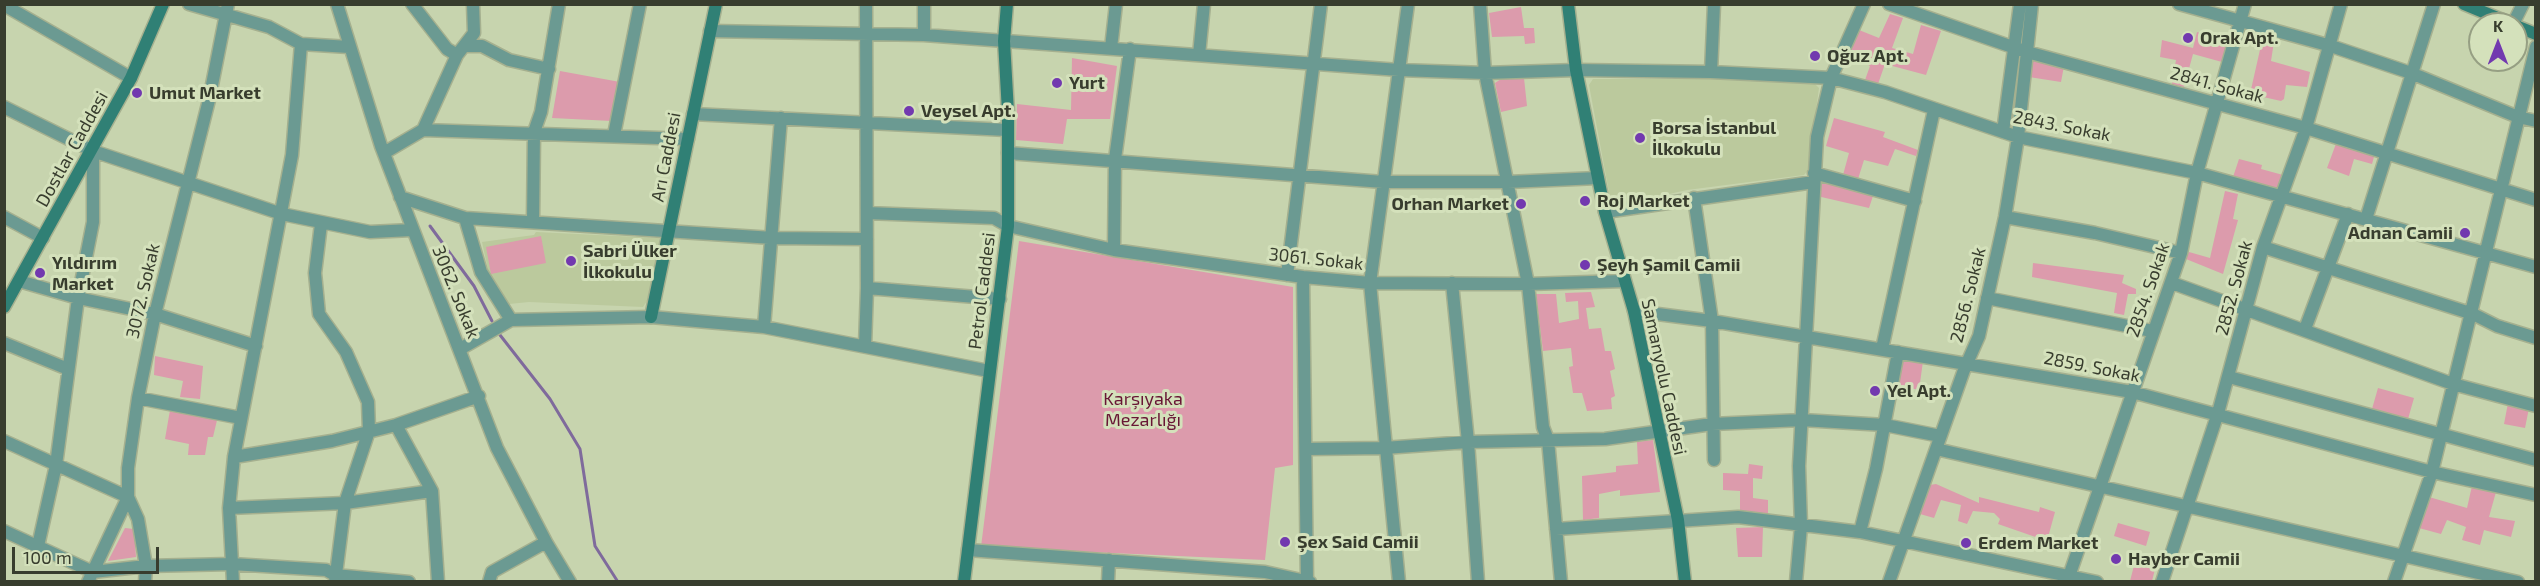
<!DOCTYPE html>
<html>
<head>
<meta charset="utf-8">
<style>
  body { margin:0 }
  #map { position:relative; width:2540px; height:586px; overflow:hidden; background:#c7d4ae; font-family:"Exo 2",sans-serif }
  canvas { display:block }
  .frame { position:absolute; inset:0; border:6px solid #383d2e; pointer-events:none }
  .north { position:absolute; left:2468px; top:12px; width:60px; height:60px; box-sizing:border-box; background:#d4e1bb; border:2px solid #969f83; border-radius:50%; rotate:0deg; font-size:16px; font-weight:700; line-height:24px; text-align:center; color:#383d2e }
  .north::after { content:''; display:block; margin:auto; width:21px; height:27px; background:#7239af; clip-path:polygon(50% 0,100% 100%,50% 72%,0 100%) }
  .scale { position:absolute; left:12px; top:547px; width:147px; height:27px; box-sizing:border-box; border:3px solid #383d2e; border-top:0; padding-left:8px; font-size:18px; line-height:21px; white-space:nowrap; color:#383d2e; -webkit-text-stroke:4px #d4e1bb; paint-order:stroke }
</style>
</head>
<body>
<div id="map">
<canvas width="2540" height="586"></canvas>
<div class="frame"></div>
<div class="north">K</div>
<div class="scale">100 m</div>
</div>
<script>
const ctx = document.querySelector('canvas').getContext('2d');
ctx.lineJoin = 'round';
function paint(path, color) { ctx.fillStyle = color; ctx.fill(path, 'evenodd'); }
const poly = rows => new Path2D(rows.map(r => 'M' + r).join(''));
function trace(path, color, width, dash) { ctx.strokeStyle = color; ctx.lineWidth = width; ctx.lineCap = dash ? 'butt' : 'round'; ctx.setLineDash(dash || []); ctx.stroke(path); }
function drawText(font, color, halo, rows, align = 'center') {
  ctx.font = font + ' "Exo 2",sans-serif'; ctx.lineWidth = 6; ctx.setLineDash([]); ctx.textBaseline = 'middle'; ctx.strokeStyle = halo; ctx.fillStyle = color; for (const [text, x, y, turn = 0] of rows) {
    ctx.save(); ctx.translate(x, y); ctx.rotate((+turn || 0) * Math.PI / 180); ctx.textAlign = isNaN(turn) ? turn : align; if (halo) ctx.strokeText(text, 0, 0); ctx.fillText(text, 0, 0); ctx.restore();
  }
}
const built = poly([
  [1593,79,1756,79,1813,82,1819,88,1808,170,1804,175,1687,190,1620,205,1611,203,1589,85],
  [536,232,659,238,660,244,647,301,643,307,529,302,509,304,490,279,482,242,534,235]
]);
const green = poly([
  [1521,7,1524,28,1534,28,1535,43,1525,44,1524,36,1492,37,1489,13],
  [1890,14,1903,18,1892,48,1913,54,1921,25,1941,31,1926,75,1885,64,1878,84,1865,80,1870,66,1850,54,1859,30,1879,38],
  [2197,32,2227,42,2222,62,2193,54,2184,87,2172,84,2176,60,2160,57,2162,40,2193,48],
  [2264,32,2275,35,2271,61,2310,72,2307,87,2286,85,2284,99,2281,101,2250,94],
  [1072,58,1117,66,1110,119,1067,119,1063,144,1016,140,1017,104,1071,110],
  [2031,60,2064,66,2061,82,2029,77],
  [560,71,620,82,612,121,552,118],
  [1524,78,1527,106,1501,112,1495,83,1501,79],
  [1834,118,1885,132,1883,137,1918,150,1916,156,1895,149,1888,166,1864,160,1858,179,1843,175,1849,153,1826,146],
  [2337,141,2375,153,2372,164,2354,159,2349,176,2327,168],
  [2239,159,2262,165,2261,169,2283,175,2279,191,2233,177],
  [1820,179,1874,193,1869,208,1817,196],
  [2225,191,2238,194,2233,219,2238,220,2223,274,2186,259,2189,252,2210,258],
  [541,236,546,263,491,274,486,247],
  [1019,241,1293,287,1293,465,1275,468,1265,560,981,547],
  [2033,263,2124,275,2122,283,2136,289,2136,294,2128,294,2124,315,2114,313,2117,293,2032,277],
  [1591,292,1595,307,1586,308,1589,329,1601,328,1605,351,1611,351,1615,369,1610,371,1615,396,1611,398,1612,409,1587,411,1582,393,1573,393,1569,367,1573,366,1571,348,1543,351,1536,294,1556,294,1559,323,1579,319,1578,301,1566,302,1565,293],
  [155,356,203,366,200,399,180,397,183,381,154,375],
  [1901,357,1923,361,1920,383,1928,385,1926,391,1909,388,1907,397,1896,394],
  [2378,388,2414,398,2408,419,2372,409],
  [2508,403,2529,408,2525,428,2504,424],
  [170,410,218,416,213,437,208,437,205,455,188,455,189,444,165,439],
  [1653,440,1660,492,1620,496,1620,490,1599,494,1599,518,1583,520,1582,476,1616,472,1616,466,1638,464,1637,442],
  [1749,464,1763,466,1762,479,1753,478,1753,498,1768,500,1768,514,1740,512,1740,491,1723,490,1723,473,1748,474],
  [1936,484,1979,503,1979,497,2039,512,2040,507,2055,512,2047,541,1998,524,2000,519,1994,513,1973,511,1967,524,1958,521,1961,505,1941,500,1934,518,1920,514,1930,485],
  [2472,486,2496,492,2489,517,2515,521,2511,537,2484,530,2480,545,2462,540,2466,527,2447,520,2441,534,2419,528,2429,497,2467,508],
  [2118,523,2150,532,2146,546,2114,536],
  [1763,527,1762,557,1738,557,1736,528],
  [125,528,134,529,136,557,108,561],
  [2136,558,2143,559,2143,564,2155,569,2152,581,2130,581]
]);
const stream = poly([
  [430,226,474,286,492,321],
  [500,335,550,399,580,449,595,546,618,582]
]);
const street = poly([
  [189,4,269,27,301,44,349,47],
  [337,4,381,146,497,448,546,542,570,582],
  [412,4,447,49,457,55],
  [924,4,924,35],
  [1480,4,1485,73,1528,284,1543,427,1548,440,1561,582],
  [1889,4,2027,52,2306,128,2536,200],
  [2179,4,2331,46,2411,73,2518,117,2536,121],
  [4,5,131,78],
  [2513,24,2523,4],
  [710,31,924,35,1399,70,1485,73,1576,70,1711,72,1831,78,1885,92,2018,137,2197,173,2536,267],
  [466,46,482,46,509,60,549,69],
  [1111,48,1116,4],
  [1199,55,1204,4],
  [1711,72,1714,4],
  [4,107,93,151,282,214,370,232,412,230],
  [693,114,1007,130],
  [423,130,457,55,474,33,473,4],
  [2003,132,2020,4],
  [614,135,640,4],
  [384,153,423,130,688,139],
  [1008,153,1383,182,1508,182,1598,178],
  [1814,173,1915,201],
  [400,197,465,218,773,238,867,239],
  [1694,198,1712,321,1714,460],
  [1605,212,1814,182],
  [867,213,994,218,1008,226,1114,250,1303,277,1370,283,1528,284,1624,281],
  [4,217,43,238],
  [2005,217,2095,233,2181,253],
  [465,218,481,272,511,320],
  [2366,219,2434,4],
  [533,221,534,132,541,112,559,4],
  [321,224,315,273,319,314,346,352,368,402,369,431,345,503,335,582],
  [2263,247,2473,314,2497,326,2536,338],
  [1114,250,1115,159,1130,49],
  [1287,275,1321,4],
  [1303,277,1307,581],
  [19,281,78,298,155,314,256,346],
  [1452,283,1468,442,1478,582],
  [2172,283,2453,384,2536,406],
  [867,288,1000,299],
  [1987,298,2152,331],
  [1634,311,1712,321,2132,392,2432,472,2536,495],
  [764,327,781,118],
  [2305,329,2348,214],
  [4,343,68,369],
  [865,346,867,288,866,4],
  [460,349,511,320,651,317,764,327,989,371],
  [1882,349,1934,110],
  [2229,377,2536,460],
  [138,398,241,418],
  [396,425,432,491,438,582],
  [4,441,128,497,138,519,146,566,145,582],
  [1306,449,1384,448,1468,442,1605,439,1712,424,1802,420,1885,425,1940,436],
  [1936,449,2518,582],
  [234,457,332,441,396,425,479,396],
  [229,508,345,503,432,491],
  [1556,529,1738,517,1860,532,2097,582],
  [4,531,93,572,146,566,232,564,326,570,335,575,409,582],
  [1860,532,1876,469,1898,352],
  [38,546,56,465,78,298,93,222,93,151],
  [968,550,1265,572,1310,582],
  [88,582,128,497,128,468,138,398,155,314,209,100,228,4],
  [233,582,229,508,234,457,292,155,301,44],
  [489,582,492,572,546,542],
  [1108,582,1109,560],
  [1399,582,1370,283,1408,4],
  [1796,582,1801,526,1799,466,1817,137,1831,78,1864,4],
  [1889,582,1964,370,1979,336,2005,217,2018,137,2032,4],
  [2067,582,2181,253,2197,173,2245,4],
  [2162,582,2218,413,2263,247,2306,128,2341,4],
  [2394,582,2432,472,2536,47]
]);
const secondary = poly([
  [1568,4,1576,70,1605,212,1634,311,1678,520,1685,582],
  [2464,4,2512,24],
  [2516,26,2536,34],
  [4,307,131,78,163,4],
  [651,317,716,4],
  [964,582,1008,226,1008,112,1004,41,1007,4]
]);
const markers = [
  [2188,38,6,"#7239af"],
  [1815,56,6,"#7239af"],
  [1057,83,6,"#7239af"],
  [137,93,6,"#7239af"],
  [909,111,6,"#7239af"],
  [1640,138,6,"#7239af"],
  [1585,201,6,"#7239af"],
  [1521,204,6,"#7239af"],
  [2465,233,6,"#7239af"],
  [571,261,6,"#7239af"],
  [1585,265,6,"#7239af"],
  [40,273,6,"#7239af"],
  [1875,391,6,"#7239af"],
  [1285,542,6,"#7239af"],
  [1966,543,6,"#7239af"],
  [2116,559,6,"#7239af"]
];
const poiNames = [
  ["Orak Apt.",2200,38],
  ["Oğuz Apt.",1827,56],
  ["Yurt",1069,83],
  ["Umut Market",149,93],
  ["Veysel Apt.",921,111],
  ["Borsa İstanbul",1652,128],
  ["İlkokulu",1652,149],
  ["Roj Market",1597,201],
  ["Orhan Market",1509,204,"right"],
  ["Adnan Camii",2453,233,"right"],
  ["Sabri Ülker",583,251],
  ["İlkokulu",583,272],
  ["Yıldırım",52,263],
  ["Market",52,284],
  ["Şeyh Şamil Camii",1597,265],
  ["Yel Apt.",1887,391],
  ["Şex Said Camii",1297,542],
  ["Erdem Market",1978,543],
  ["Hayber Camii",2128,559]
];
const streetNames = [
  ["2841. Sokak",2217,85,15],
  ["2843. Sokak",2062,126,11],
  ["Dostlar Caddesi",72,149,-61],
  ["Arı Caddesi",666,157,-79],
  ["3061. Sokak",1316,259,6],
  ["2852. Sokak",2234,288,-75],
  ["2854. Sokak",2148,290,-71],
  ["3072. Sokak",143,291,-77],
  ["Petrol Caddesi",982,291,-83],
  ["3062. Sokak",456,292,68],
  ["2856. Sokak",1968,295,-76],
  ["2859. Sokak",2092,367,11],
  ["Samanyolu Caddesi",1664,377,78]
];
const parkNames = [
  ["Karşıyaka",1143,399],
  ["Mezarlığı",1143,420]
];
paint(built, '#bbc99d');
paint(green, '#dc9bac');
trace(stream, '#7f6a9c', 3);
trace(street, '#a5b08f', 15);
trace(secondary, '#a5b08f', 15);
trace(street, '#6b9a92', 12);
trace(secondary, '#308075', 12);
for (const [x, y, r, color] of markers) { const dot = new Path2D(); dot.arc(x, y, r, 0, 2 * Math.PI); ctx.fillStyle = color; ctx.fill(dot); trace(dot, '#d4e1bb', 2); }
drawText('bold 18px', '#383d2e', '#d4e1bb', poiNames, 'left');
drawText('18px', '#383d2e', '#d4e1bb', streetNames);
drawText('18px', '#681635', '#d4e1bb', parkNames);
</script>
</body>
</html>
